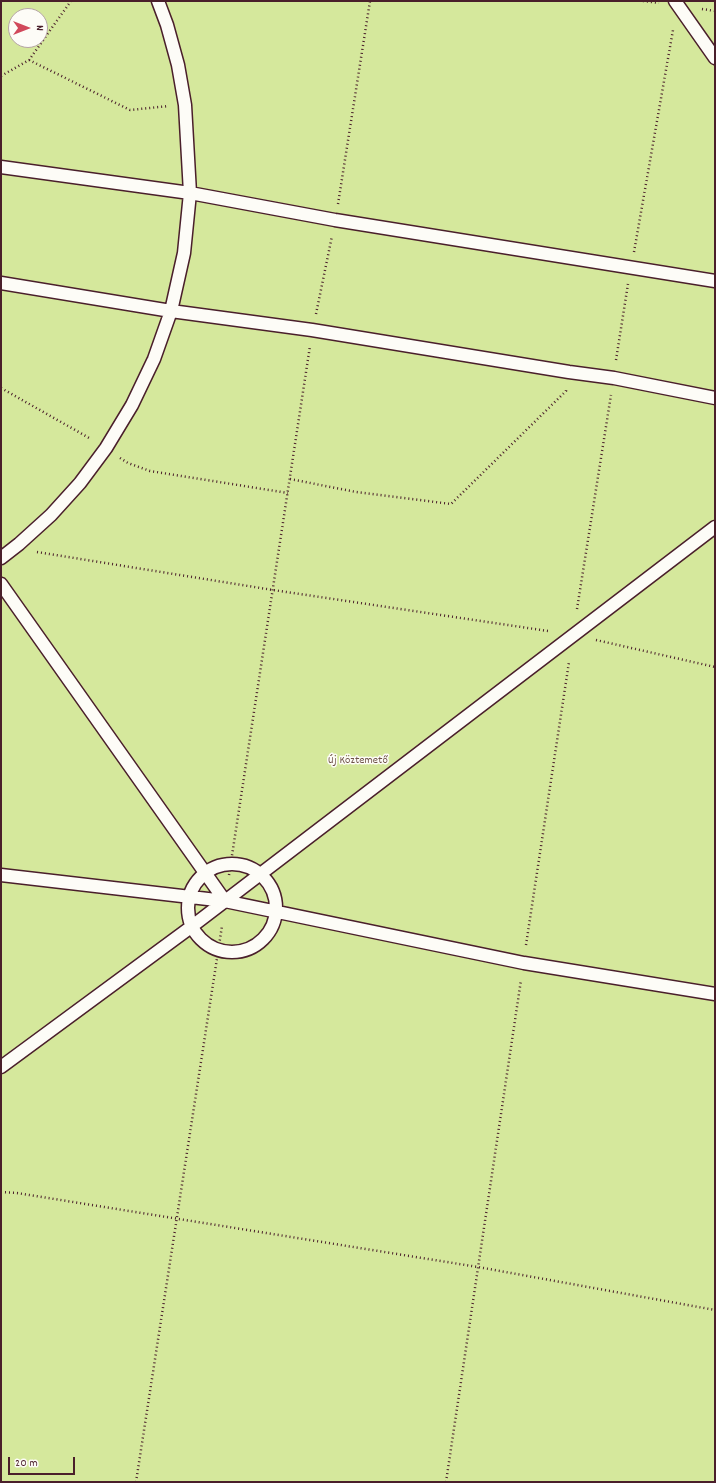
<!DOCTYPE html>
<html>
<head>
<meta charset="utf-8">
<style>
  body { margin:0 }
  #map { position:relative; width:716px; height:1483px; overflow:hidden; background:#ebeff4; font-family:Dekko,sans-serif }
  canvas { display:block }
  .frame { position:absolute; inset:0; border:2px solid #4a1f2b; pointer-events:none }
  .north { position:absolute; left:8px; top:8px; width:40px; height:40px; box-sizing:border-box; background:#fdfcf7; border:1px solid #b5a4a5; border-radius:50%; rotate:90deg; font-size:11px; font-weight:700; line-height:16px; text-align:center; color:#4a1f2b }
  .north::after { content:''; display:block; margin:auto; width:14px; height:18px; background:#d1495b; clip-path:polygon(50% 0,100% 100%,50% 72%,0 100%) }
  .scale { position:absolute; left:8px; top:1457px; width:67px; height:18px; box-sizing:border-box; border:2px solid #4a1f2b; border-top:0; padding-left:5px; font-size:12px; line-height:14px; white-space:nowrap; color:#4a1f2b; -webkit-text-stroke:3px #fdfcf7; paint-order:stroke }
</style>
</head>
<body>
<div id="map">
<canvas width="716" height="1483"></canvas>
<div class="frame"></div>
<div class="north">N</div>
<div class="scale">20 m</div>
</div>
<script>
const ctx = document.querySelector('canvas').getContext('2d');
ctx.lineJoin = 'round';
function paint(path, color) { ctx.fillStyle = color; ctx.fill(path, 'evenodd'); }
const poly = rows => new Path2D(rows.map(r => 'M' + r).join(''));
function trace(path, color, width, dash) { ctx.strokeStyle = color; ctx.lineWidth = width; ctx.lineCap = dash ? 'butt' : 'round'; ctx.setLineDash(dash || []); ctx.stroke(path); }
function drawText(font, color, halo, rows, align = 'center') {
  ctx.font = font + ' Dekko,sans-serif'; ctx.lineWidth = 3; ctx.setLineDash([]); ctx.textBaseline = 'middle'; ctx.strokeStyle = halo; ctx.fillStyle = color; for (const [text, x, y, turn = 0] of rows) {
    ctx.save(); ctx.translate(x, y); ctx.rotate((+turn || 0) * Math.PI / 180); ctx.textAlign = isNaN(turn) ? turn : align; if (halo) ctx.strokeText(text, 0, 0); ctx.fillText(text, 0, 0); ctx.restore();
  }
}
const green = poly([
  [1,1,715,1,715,1482,1,1482],
  [16,16,40,16,40,40,16,40]
]);
const path = poly([
  [643,1,659,3],
  [702,9,715,11],
  [29,60,130,110,169,106],
  [1,76,29,60,71,1],
  [338,204,370,1],
  [634,252,673,30],
  [316,314,332,236],
  [616,360,628,284],
  [1,388,91,439],
  [120,458,128,463,150,471,288,493],
  [290,479,356,492,451,504,566,391,566,388],
  [37,552,273,590,548,631],
  [577,609,611,395],
  [596,640,715,667],
  [229,875,310,346],
  [526,945,569,662],
  [1,1192,17,1193,478,1267,715,1310],
  [136,1482,222,926],
  [446,1482,521,980]
]);
const service = poly([
  [675,1,715,58],
  [1,167,190,193,335,220,715,281],
  [1,283,171,311,312,330,569,372,614,378,715,398],
  [1,558,19,544,51,515,80,483,106,448,132,405,154,359,171,311,184,253,190,193,185,105,178,65,167,25,158,1],
  [1,584,225,901],
  '188 908a44 44 0 1 1 88 0a44 44 0 1 1-88 0Z',
  [1,875,225,901,524,963,715,994],
  [1,1067,191,927,715,527]
]);
const parkNames = [
  ["Új Köztemető",358,761]
];
paint(green, '#d5e89c');
trace(service, '#4a1f2b', 15);
trace(path, '#4a1f2b', 2.5, [1, 3]);
trace(service, '#fdfcf7', 12);
drawText('12px', '#6d5147', '#fdfcf7', parkNames);
</script>
</body>
</html>
